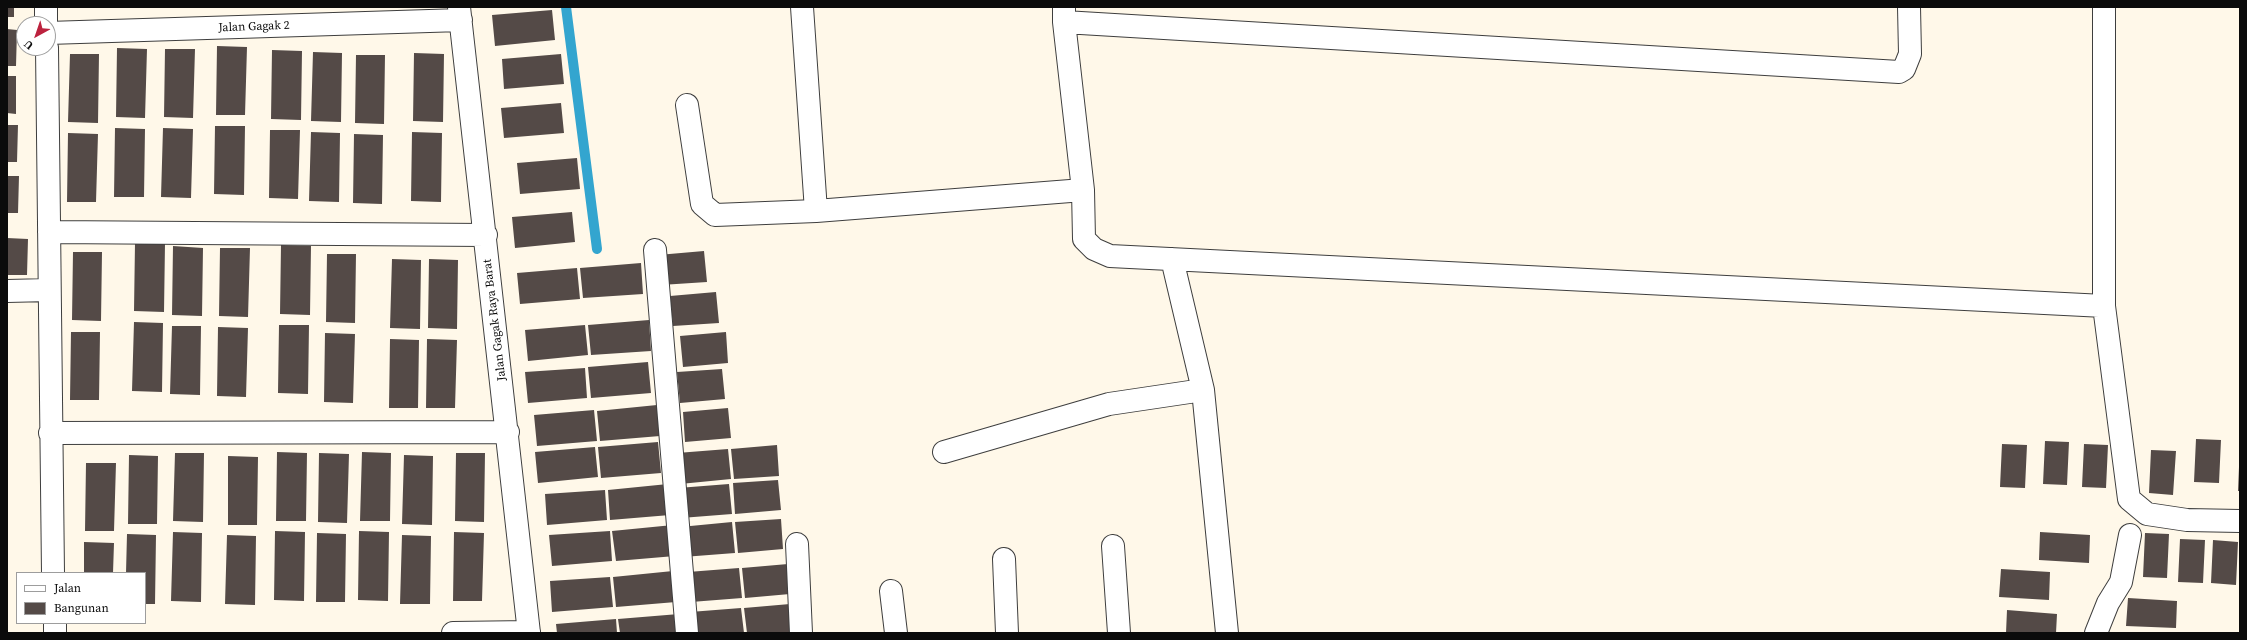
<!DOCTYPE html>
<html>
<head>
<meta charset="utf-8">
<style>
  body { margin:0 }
  #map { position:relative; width:2247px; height:640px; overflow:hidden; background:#fff8e9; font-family:"Source Serif 4",serif }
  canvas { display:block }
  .frame { position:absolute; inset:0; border:8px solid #0b0b0b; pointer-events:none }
  .legend { position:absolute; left:16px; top:572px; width:130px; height:52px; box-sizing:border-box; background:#fff; border:1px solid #9d9d9d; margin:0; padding:5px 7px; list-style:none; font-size:12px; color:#0b0b0b }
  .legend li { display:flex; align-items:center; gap:8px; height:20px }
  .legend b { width:20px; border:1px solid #9d9d9d }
  .north { position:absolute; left:16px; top:16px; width:40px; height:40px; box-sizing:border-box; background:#fff; border:1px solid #9d9d9d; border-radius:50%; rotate:220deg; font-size:11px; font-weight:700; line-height:16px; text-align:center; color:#0b0b0b }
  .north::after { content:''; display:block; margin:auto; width:14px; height:18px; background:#bc223e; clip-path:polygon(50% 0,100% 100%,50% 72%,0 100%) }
</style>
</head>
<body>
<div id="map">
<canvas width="2247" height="640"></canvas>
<div class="frame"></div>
<ul class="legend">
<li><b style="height:5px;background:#fff"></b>Jalan</li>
<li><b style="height:11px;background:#544a47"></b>Bangunan</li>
</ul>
<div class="north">U</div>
</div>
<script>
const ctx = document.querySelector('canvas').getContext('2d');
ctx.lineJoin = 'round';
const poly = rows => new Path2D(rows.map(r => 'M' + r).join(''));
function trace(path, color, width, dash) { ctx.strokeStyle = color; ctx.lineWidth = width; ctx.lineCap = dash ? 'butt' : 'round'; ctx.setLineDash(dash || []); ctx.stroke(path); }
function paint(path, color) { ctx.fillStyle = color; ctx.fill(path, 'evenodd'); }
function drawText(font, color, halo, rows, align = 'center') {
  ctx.font = font + ' "Source Serif 4",serif'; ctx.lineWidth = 4; ctx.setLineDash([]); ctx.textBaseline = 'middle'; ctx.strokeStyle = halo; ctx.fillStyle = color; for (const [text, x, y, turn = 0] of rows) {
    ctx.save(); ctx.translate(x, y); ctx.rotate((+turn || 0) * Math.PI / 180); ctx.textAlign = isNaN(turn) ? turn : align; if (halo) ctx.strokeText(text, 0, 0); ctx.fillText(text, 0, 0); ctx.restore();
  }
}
const stream = poly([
  [566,7,597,249]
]);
const building = poly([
  [7,7,14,7,14,17,7,17],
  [552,10,555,40,495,46,492,15],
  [7,29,17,30,16,66,7,66],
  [217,46,247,47,245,115,216,115],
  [117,48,147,49,145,118,116,117],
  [165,49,195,49,193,118,164,117],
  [272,50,302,51,301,120,271,119],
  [313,52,342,53,341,122,311,121],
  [414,53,444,54,443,122,413,121],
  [70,54,99,54,98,123,68,122],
  [561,54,564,84,504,89,502,59],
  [356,55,385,55,384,124,355,123],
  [7,76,16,76,16,114,7,113],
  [561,103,564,133,504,138,501,108],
  [7,125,18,125,17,162,7,162],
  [215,126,245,126,244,195,214,194],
  [115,128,145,129,144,197,114,197],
  [163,128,193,129,191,198,161,197],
  [270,130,300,130,298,199,269,198],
  [311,132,340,133,339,202,309,201],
  [412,132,442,133,441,202,411,201],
  [68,133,98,134,96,202,67,202],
  [354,134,383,135,382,204,353,203],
  [577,158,580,189,520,194,517,163],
  [7,176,19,176,18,213,7,213],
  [572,212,575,242,515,248,512,217],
  [7,238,28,239,27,275,7,275],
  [135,243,165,243,164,312,134,311],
  [281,245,311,246,310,315,280,314],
  [173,246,203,248,202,316,172,315],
  [220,248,250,248,248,317,219,316],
  [704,251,707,282,661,285,658,255],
  [73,252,102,252,101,321,72,320],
  [327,254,356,254,355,323,326,322],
  [392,259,421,260,420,329,390,328],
  [429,259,458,260,457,329,428,328],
  [641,263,643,294,583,298,580,268],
  [577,268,580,299,520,304,517,273],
  [716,292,719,323,673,326,670,296],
  [649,320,651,351,591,355,588,325],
  [134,322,163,323,162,392,132,391],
  [279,325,309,325,308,394,278,393],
  [585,325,588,355,528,361,525,330],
  [172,326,201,326,200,395,170,394],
  [218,327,248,328,246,397,217,396],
  [71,332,100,332,99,400,70,400],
  [726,332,728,363,683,367,680,336],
  [325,333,355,334,353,403,324,402],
  [390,339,419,340,418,408,389,408],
  [427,339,457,340,455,408,426,408],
  [648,362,651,393,591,398,588,367],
  [585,368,587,398,528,403,525,372],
  [722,369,725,399,680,403,677,372],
  [657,405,660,436,600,441,597,411],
  [728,408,731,438,685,442,683,412],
  [594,410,597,441,537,446,534,415],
  [2196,439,2221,440,2219,483,2194,482],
  [2045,441,2069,442,2067,485,2043,484],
  [658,442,661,473,601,478,598,447],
  [2002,444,2027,445,2025,488,2000,487],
  [2084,444,2108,445,2106,488,2082,487],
  [777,445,779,476,734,479,731,449],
  [595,447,598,477,538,483,535,452],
  [728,449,731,479,680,484,677,453],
  [2151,450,2176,451,2173,495,2149,493],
  [277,452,307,453,306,521,276,521],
  [362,452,391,453,390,521,360,521],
  [175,453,204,453,203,522,173,521],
  [319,453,349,454,347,523,318,522],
  [456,453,485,453,484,522,455,521],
  [129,455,158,456,157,524,128,524],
  [404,455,433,456,432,525,402,524],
  [228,456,258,457,257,525,228,525],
  [86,463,116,463,114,531,85,531],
  [2239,467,2240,467,2240,491,2238,491],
  [778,480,781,510,735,514,733,483],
  [668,484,670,515,610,520,608,490],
  [729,484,732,514,681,518,678,488],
  [605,490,607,520,547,525,545,494],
  [781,519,783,549,738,553,735,522],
  [732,522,735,553,683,557,680,527],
  [673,525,675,556,616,561,612,531],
  [275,531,305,532,304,601,274,600],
  [359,531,389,532,388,601,358,600],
  [610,531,612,561,552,566,549,535],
  [173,532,202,533,201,602,171,601],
  [454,532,484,533,482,601,453,601],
  [2040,532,2090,535,2089,563,2039,560],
  [317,533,346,534,345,602,316,602],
  [2145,533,2169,534,2167,578,2143,577],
  [127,534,156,535,155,604,145,604,145,573,126,573],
  [227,535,256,536,255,605,225,604],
  [402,535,431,536,430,604,400,604],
  [2180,539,2205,540,2203,583,2178,582],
  [2213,540,2238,542,2236,585,2211,583],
  [84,542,114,543,113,573,84,573],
  [788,564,790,594,745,598,742,568],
  [739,568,742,598,691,602,688,572],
  [2001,569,2050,572,2049,600,1999,597],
  [673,571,676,602,616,607,613,577],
  [610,577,613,607,552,612,550,581],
  [2128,598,2177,601,2176,628,2126,626],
  [790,604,792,633,747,633,744,608],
  [741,608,744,633,692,633,690,612],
  [2007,610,2057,614,2056,633,2006,633],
  [679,614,681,633,620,633,618,619],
  [616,619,617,633,557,633,556,624]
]);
const street = poly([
  [46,7,46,24],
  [459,7,529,633],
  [802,7,816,211],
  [1064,7,1064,22,1083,190,1084,239,1094,249,1110,256,2104,306],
  [2104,7,2104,306,2129,499,2147,514,2187,520,2240,521],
  [1064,22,1899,72,1904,69,1910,54,1909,7],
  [48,33,461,20],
  [47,48,53,573],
  [687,105,702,204,715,215,816,211,1083,190],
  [49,232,486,235],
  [655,250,687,633],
  [1172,259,1203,390,1227,633],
  [7,291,49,290],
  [50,433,508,432],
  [944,452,1109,404,1203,390],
  [797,544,801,633],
  [1113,546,1119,633],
  [1004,559,1007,633],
  [891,591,896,633],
  [55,623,55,633],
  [453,633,529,632],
  [2096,633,2108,603,2121,582,2130,535]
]);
const streetNames = [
  ["Jalan Gagak 2",254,27,-2],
  ["Jalan Gagak Raya Barat",495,320,-97]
];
trace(stream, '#33a5cf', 10);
paint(building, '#544a47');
trace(street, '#3e3e3e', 24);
trace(street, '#fff', 22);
drawText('12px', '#0b0b0b', '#fff', streetNames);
</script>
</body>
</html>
